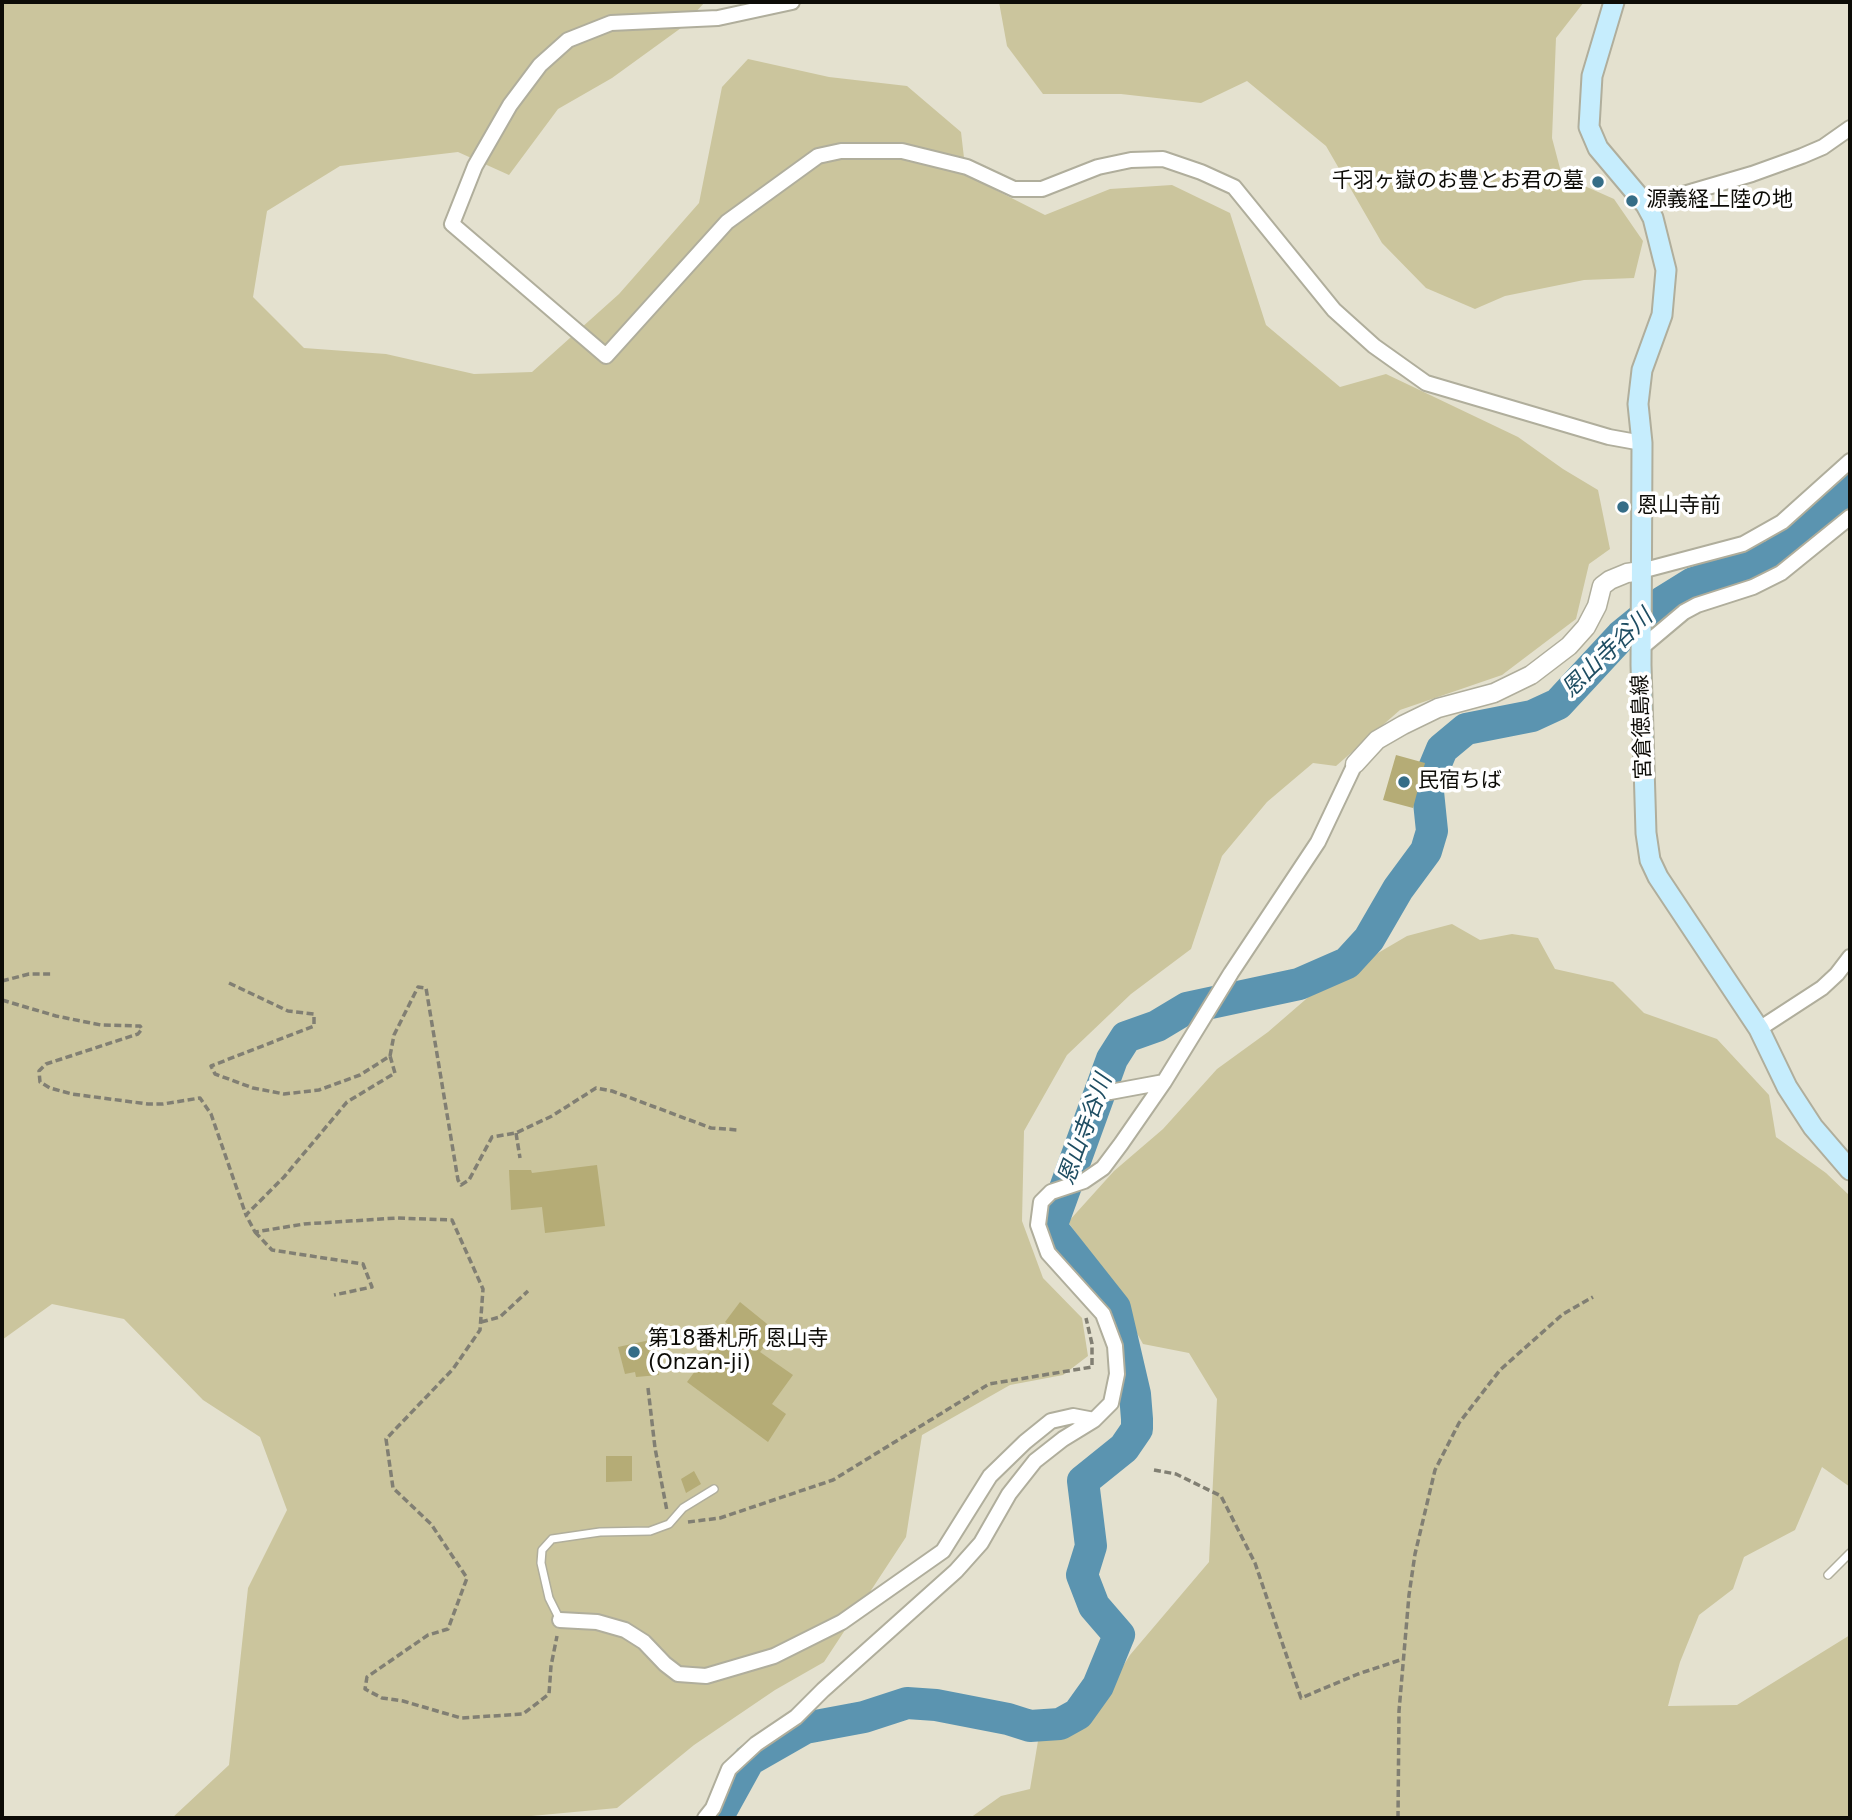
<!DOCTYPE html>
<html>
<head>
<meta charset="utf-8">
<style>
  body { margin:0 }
  #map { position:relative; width:1852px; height:1820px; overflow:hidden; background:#e4e1cf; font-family:"DejaVu Sans",sans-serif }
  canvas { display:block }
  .frame { position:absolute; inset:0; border:4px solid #0d0c07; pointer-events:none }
</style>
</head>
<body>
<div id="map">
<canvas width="1852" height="1820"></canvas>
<div class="frame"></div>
</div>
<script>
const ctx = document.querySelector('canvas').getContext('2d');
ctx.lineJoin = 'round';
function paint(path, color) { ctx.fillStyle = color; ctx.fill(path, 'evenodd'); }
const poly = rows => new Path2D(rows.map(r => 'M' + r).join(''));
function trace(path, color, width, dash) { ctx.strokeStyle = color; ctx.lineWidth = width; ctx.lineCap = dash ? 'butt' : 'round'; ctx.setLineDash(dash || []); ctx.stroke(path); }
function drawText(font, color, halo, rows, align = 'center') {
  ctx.font = font + ' "DejaVu Sans","Noto Sans JP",sans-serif'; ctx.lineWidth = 7; ctx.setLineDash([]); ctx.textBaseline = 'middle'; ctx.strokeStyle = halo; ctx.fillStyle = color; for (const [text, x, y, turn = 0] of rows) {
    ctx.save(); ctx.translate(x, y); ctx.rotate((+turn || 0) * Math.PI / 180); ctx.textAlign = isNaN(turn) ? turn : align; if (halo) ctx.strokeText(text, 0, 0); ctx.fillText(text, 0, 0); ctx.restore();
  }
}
const green = poly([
  [2,2,705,2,681,28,612,78,558,109,509,175,458,152,340,166,267,211,253,297,304,348,386,354,474,374,532,372,619,294,699,203,722,87,748,59,829,77,907,86,961,132,966,175,1045,215,1110,189,1172,185,1230,213,1266,325,1340,387,1386,374,1518,437,1563,469,1598,490,1610,549,1589,564,1576,619,1502,675,1400,710,1336,766,1313,763,1267,802,1222,856,1191,949,1131,994,1067,1055,1024,1131,1022,1221,1043,1278,1082,1318,1088,1356,1063,1375,1010,1385,922,1435,906,1537,824,1662,775,1690,694,1745,617,1808,510,1818,172,1818,229,1765,248,1588,287,1510,260,1437,203,1400,124,1319,52,1304,2,1340],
  [999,2,1584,2,1556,38,1552,138,1562,176,1614,199,1643,241,1634,278,1584,280,1505,296,1475,309,1426,288,1382,243,1326,146,1247,81,1201,103,1121,94,1043,94,1007,46],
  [1452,924,1480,940,1512,934,1538,938,1555,969,1613,982,1644,1013,1717,1039,1769,1095,1776,1137,1826,1173,1850,1196,1850,1301,1848,1309,1850,1317,1850,1487,1822,1467,1795,1530,1744,1557,1733,1589,1699,1615,1680,1662,1668,1706,1737,1705,1850,1635,1850,1818,970,1818,1001,1796,1030,1789,1038,1741,1091,1717,1130,1655,1209,1562,1217,1399,1189,1353,1143,1344,1097,1262,1068,1222,1114,1171,1163,1129,1217,1069,1268,1032,1320,987,1407,936]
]);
const river = poly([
  [717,1818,749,1760,805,1728,864,1717,907,1703,936,1705,1008,1719,1030,1726,1060,1724,1078,1714,1098,1686,1119,1635,1094,1606,1082,1575,1091,1546,1083,1481,1124,1448,1137,1429,1137,1419,1135,1394,1115,1308,1051,1227,1112,1059,1126,1037,1157,1026,1187,1008,1299,984,1347,963,1369,939,1398,889,1426,851,1432,831,1428,792,1432,773,1442,749,1466,729,1532,716,1558,704,1621,636,1664,601,1693,583,1774,555,1850,489]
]);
const building = poly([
  [1396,755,1425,763,1413,808,1383,800],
  [597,1165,605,1226,545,1233,542,1207,511,1210,509,1170,531,1170,532,1173],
  [740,1302,777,1332,760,1352,793,1375,772,1404,786,1414,768,1442,687,1382,729,1325,725,1322],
  [650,1340,659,1375,636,1377,635,1372,625,1374,618,1347],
  [606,1456,632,1456,632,1481,606,1482],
  [694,1471,701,1484,686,1493,681,1479]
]);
const path = poly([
  [2,981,29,974,53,974],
  [229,983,288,1011,314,1014,314,1026,211,1066,215,1074,253,1088,284,1094,319,1090,360,1075,390,1056,395,1073,347,1102,284,1177,246,1215,255,1232,304,1224,397,1218,452,1220,483,1289,480,1330,453,1369,386,1439,393,1488,431,1524,467,1578,448,1629,428,1635,367,1677,365,1689,382,1698,403,1701,461,1718,523,1714,549,1694,551,1666,557,1636],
  [2,1000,56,1016,101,1025,140,1026,142,1029,138,1034,46,1064,39,1071,40,1082,50,1088,72,1094,148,1104,163,1104,200,1098,211,1114,246,1215],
  [390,1056,394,1035,418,987,426,988,458,1180,461,1185,469,1180,492,1137,516,1133,552,1116,596,1088,612,1091,711,1128,738,1130],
  [516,1133,520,1158],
  [255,1232,272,1250,363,1264,372,1287,334,1295],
  [481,1322,500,1317,528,1291],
  [648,1388,655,1448,667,1511],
  [1154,1470,1176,1474,1221,1496,1255,1563,1301,1698,1358,1674,1403,1659],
  [688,1522,720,1518,833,1480,989,1384,1092,1367,1092,1344,1086,1318],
  [1398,1818,1399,1711,1409,1595,1415,1554,1435,1470,1459,1423,1500,1370,1563,1314,1593,1297]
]);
const service = poly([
  [1828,1575,1850,1553],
  [560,1620,549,1598,541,1563,542,1550,552,1539,600,1532,650,1531,669,1524,683,1508,714,1489]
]);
const minor = poly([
  [792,2,718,18,611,23,568,40,540,65,510,105,475,166,452,224,606,356,727,222,818,156,841,151,902,151,967,167,1014,189,1042,189,1098,167,1131,160,1163,159,1201,172,1234,187,1334,310,1374,346,1426,383,1609,437,1642,443],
  [1646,205,1752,174,1802,156,1823,147,1850,128],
  [1641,571,1743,544,1782,522,1850,461],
  [1640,649,1684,612,1697,605,1753,587,1781,573,1850,517],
  [1759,1029,1822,988,1837,974,1850,957],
  [1110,1092,1164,1082],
  [560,1620,597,1622,625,1630,644,1642,665,1664,678,1674,706,1676,774,1656,842,1622,943,1551,990,1476,1025,1442,1051,1421,1073,1416,1094,1420],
  [705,1818,713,1808,729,1769,756,1744,796,1717,823,1690,956,1571,981,1543,1009,1494,1035,1461,1063,1439,1094,1420,1111,1403,1117,1374,1115,1346,1103,1314,1048,1253,1038,1225,1041,1202,1051,1192,1084,1181,1103,1168,1121,1144,1164,1082,1231,973,1318,842,1355,764]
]);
const tertiary = poly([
  [1355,764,1377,740,1403,725,1438,708,1494,693,1531,675,1569,646,1586,627,1597,606,1602,586,1610,580,1627,573,1641,571]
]);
const secondary = poly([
  [1614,2,1592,76,1589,127,1598,148,1646,205,1653,218,1666,270,1662,315,1642,370,1638,404,1642,443,1641,665,1646,833,1650,860,1658,877,1759,1029,1787,1087,1813,1127,1850,1170]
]);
const markers = [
  [1598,182,7,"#356d87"],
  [1632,201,7,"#356d87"],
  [1623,507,7,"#356d87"],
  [1404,782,7,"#356d87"],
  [634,1352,7,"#356d87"]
];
const poiNames = [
  ["千羽ヶ嶽のお豊とお君の墓",1584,182,"right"],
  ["源義経上陸の地",1646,201],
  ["恩山寺前",1637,507],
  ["民宿ちば",1418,782],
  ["第18番札所 恩山寺",648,1340],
  ["(Onzan-ji)",648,1364]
];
const streetNames = [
  ["宮倉徳島線",1643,727,-92]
];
const waterNames = [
  ["恩山寺谷川",1608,654,-44],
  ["恩山寺谷川",1086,1130,-70]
];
paint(green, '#cbc59d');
trace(river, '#5b94b0', 32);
paint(building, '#b5ac76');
trace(service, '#b0ae9c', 10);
trace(minor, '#b0ae9c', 18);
trace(tertiary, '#b0ae9c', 21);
trace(secondary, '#b0ae9c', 23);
trace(path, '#817f73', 3.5, [7, 3.5]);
trace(service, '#fff', 7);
trace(minor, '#fff', 14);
trace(tertiary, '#fff', 18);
trace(secondary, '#c6edfd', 19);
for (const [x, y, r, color] of markers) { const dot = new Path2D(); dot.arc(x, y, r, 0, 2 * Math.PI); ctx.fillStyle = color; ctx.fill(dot); trace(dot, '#fff', 2.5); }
drawText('21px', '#0d0c07', '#fff', poiNames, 'left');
drawText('21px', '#0d0c07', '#fff', streetNames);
drawText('italic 23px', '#1e4d62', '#fff', waterNames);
</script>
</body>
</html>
